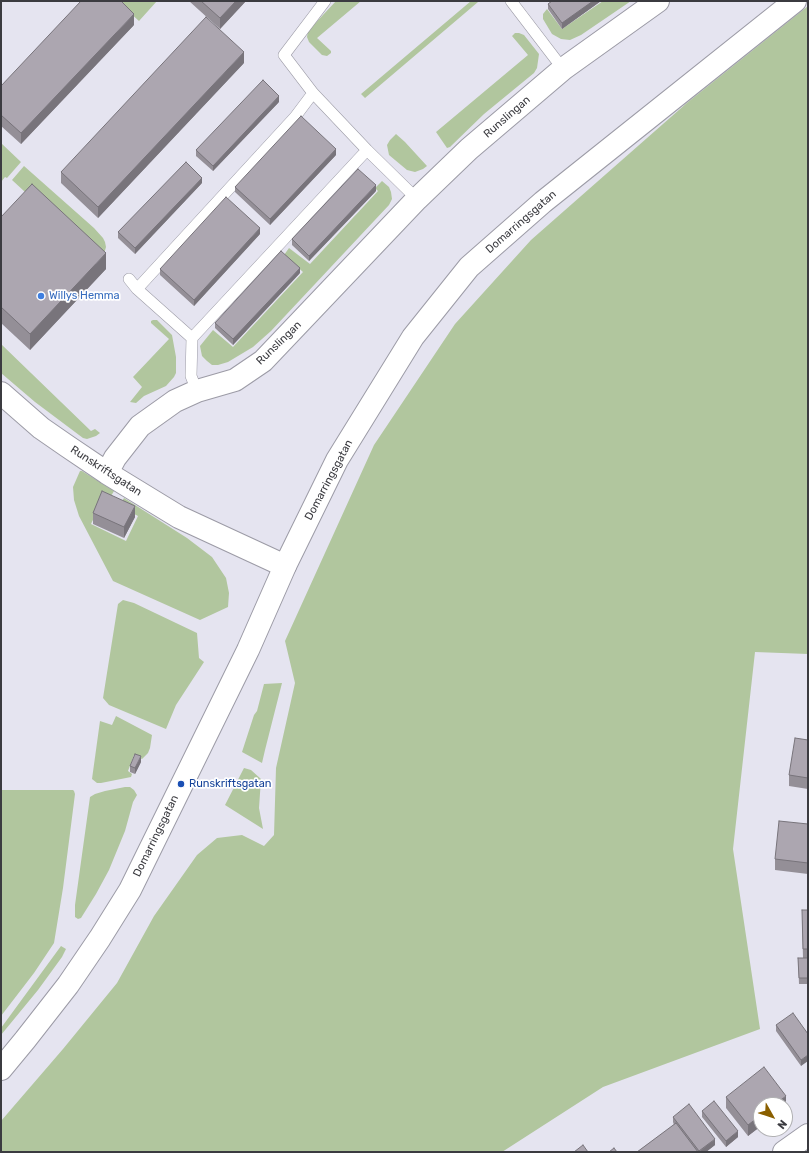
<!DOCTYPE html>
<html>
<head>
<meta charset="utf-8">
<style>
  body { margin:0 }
  #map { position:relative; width:809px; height:1153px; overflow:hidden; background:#e5e4f0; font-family:Rubik,sans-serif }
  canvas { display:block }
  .frame { position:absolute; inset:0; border:2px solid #3b3b40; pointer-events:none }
  .north { position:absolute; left:753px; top:1097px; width:40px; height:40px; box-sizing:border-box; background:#fff; border:1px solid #b1b1b3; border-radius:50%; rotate:129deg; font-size:11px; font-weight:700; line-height:16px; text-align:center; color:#3b3b40 }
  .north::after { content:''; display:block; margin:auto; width:14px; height:18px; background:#8a5f00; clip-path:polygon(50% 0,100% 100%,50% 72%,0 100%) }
</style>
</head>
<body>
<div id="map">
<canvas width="809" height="1153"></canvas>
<div class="frame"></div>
<div class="north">N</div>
</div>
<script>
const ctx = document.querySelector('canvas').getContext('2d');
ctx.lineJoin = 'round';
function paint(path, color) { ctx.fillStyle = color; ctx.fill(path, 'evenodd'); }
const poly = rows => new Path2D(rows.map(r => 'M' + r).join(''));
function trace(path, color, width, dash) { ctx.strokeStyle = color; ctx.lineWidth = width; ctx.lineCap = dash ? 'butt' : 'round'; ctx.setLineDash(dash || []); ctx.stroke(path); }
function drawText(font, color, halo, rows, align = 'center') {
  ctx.font = font + ' Rubik,sans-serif'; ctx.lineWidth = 3.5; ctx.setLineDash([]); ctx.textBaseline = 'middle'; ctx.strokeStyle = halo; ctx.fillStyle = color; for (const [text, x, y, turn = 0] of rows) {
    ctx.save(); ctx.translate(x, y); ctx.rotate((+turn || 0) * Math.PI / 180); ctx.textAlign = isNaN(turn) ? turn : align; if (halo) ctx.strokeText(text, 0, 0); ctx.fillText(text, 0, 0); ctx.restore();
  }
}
const green = poly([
  [117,1,157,1,139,21],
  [336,1,361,1,317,38,331,51,331,53,327,56,322,55,309,42,307,37,308,31],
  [471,1,478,2,365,98,361,94],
  [603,1,631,1,581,35,570,40,561,39,552,34,543,19,543,14,547,9,562,29],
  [808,6,808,654,755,652,733,849,760,1029,603,1087,502,1152,1,1152,1,1121,63,1049,117,983,154,916,197,855,217,838,242,835,264,846,274,835,276,768,295,683,285,641,374,445,455,324,531,240,688,102],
  [515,33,519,33,524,35,539,54,537,68,534,73,484,114,450,147,447,148,436,132,528,55,512,36],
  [396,134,405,142,427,166,423,169,415,172,407,170,389,155,387,145,390,140],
  [1,143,21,162,7,178,5,177,1,182],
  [24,166,94,228,103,238,105,242,106,247,104,254,99,260,12,180],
  [382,181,389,187,391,192,392,199,389,205,271,331,253,347,228,362,218,365,212,365,207,361,202,356,200,346,213,330,233,347,303,272,284,255,289,248,310,264,378,191,375,188],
  [153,320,157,320,172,335,176,357,176,373,174,377,166,386,144,396,136,403,130,402,142,387,133,377,169,339,151,323,151,321],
  [1,344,91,431,95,429,100,433,96,436,87,439,83,438,35,402,1,373],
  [80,471,82,471,114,491,107,503,102,501,91,524,126,541,138,516,119,506,124,498,187,538,212,557,226,578,229,593,228,607,200,620,113,581,79,516,74,500,73,487],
  [123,600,134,603,197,633,199,658,204,662,176,705,166,729,109,705,103,698,118,604],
  [282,683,265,750,262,763,242,752,254,715,257,711,264,684],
  [116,716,152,735,150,748,148,753,142,759,134,755,128,771,132,774,131,777,101,783,97,783,92,779,100,721,112,725],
  [244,768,251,770,261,779,259,808,263,829,225,805],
  [125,787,130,787,134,790,137,795,133,802,125,831,109,870,96,894,81,918,78,919,75,917,75,905,90,797,95,794,105,791],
  [1,790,73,790,74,791,75,794,63,888,54,943,34,973,1,1016],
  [61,946,66,949,62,957,38,990,1,1035,1,1028]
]);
const service = poly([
  [325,1,284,55,313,93,367,150,417,199],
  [511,1,563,69],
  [129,279,137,289,192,338,191,376,197,391],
  [137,289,295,117,313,93],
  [192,338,367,150]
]);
const minor = poly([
  [1,393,41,428,67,446,107,473,179,517,285,566],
  [107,473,115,458,140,426,175,401,197,391,235,380,263,361,417,199,469,149,563,69,658,1],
  [784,1152,808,1135]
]);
const tertiary = poly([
  [1,1069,25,1040,68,985,100,938,130,890,248,650,285,566,337,460,413,337,469,267,543,202,795,1]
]);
const wall = poly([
  [189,1,246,1,220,29],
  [552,1,601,1,562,29,548,9,548,4],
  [134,25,21,144,1,126,1,86],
  [244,63,98,218,61,183,61,172],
  [279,102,213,171,196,156,196,150],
  [336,155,270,225,235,192,235,187],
  [202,183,135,254,118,238,118,232],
  [376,191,309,261,292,245,292,239],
  [1,217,106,269,30,350,1,323],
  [260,234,194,306,160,275,160,269],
  [300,273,233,345,215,328,215,323],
  [93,513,135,517,124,538,93,524],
  [808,740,808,789,789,786,789,775],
  [141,762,135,774,130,772,130,766],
  [808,824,808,874,775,870,775,859],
  [808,910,808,984,799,984,798,958,803,958,802,921],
  [776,1025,808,1034,801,1066,776,1031],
  [726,1097,786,1107,761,1105,761,1126,748,1136,726,1108],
  [702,1111,738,1137,726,1147,702,1117],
  [673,1117,715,1145,706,1152,637,1152,674,1125,673,1122]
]);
const shadedWall = poly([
  [236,1,246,1,220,29,220,18],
  [593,1,601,1,562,29,562,23],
  [134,14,134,25,21,144,21,133],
  [244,52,244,63,98,218,98,207],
  [279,96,279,102,213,171,213,166],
  [336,149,336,155,270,225,270,219],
  [202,178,202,183,135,254,135,248],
  [376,185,376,191,309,261,309,256],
  [260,228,260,234,194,306,194,300],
  [106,253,106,269,30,350,30,334],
  [300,268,300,273,233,345,233,339],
  [135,506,135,517,124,538,124,527],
  [141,756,141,762,135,774,135,768],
  [808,1055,808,1061,801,1066,801,1060],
  [786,1096,786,1107,785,1108,785,1105,774,1105],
  [761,1115,761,1126,748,1136,748,1125],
  [738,1131,738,1137,726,1147,726,1141],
  [715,1139,715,1145,706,1152,699,1152]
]);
const building = poly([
  [81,1,121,1,134,14,21,133,1,115,1,86,81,1],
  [201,1,236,1,220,18,201,1],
  [552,1,593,1,562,23,548,4,552,1],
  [206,17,244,52,98,207,61,172,206,17],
  [263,80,279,96,213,166,196,150,263,80],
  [301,116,336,149,270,219,235,187,301,116],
  [186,162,202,178,135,248,118,232,186,162],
  [358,169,376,185,309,256,292,239,358,169],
  [32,184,106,253,30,334,1,307,1,217,32,184],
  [226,197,260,228,194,300,160,269,226,197],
  [281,251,300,268,233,339,215,323,281,251],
  [102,491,135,506,124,527,93,513,102,491],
  [795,738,808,740,808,778,789,775,795,738],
  [135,754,141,756,135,768,130,766,135,754],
  [779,821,808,824,808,863,775,859,779,821],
  [802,910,808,910,808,949,803,949,802,910],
  [798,958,808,958,808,978,799,978,798,958],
  [793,1013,808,1034,808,1055,801,1060,776,1025,793,1013],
  [764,1067,786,1096,774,1105,761,1105,761,1115,748,1125,726,1097,764,1067],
  [714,1101,738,1131,726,1141,702,1111,714,1101],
  [689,1104,715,1139,699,1151,673,1117,689,1104],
  [676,1123,698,1152,637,1152,676,1123],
  [583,1145,588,1152,574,1152,583,1145],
  [614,1148,617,1152,609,1152,614,1148]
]);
const markers = [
  [41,296,4,"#3f7fe0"],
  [181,784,4,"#1a4fb4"]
];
const streetNames = [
  ["Runslingan",507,117,-41],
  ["Domarringsgatan",521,222,-41],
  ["Runslingan",279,343,-44],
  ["Runskriftsgatan",106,471,33],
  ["Domarringsgatan",329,480,-62],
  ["Domarringsgatan",156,836,-64]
];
const shopNames = [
  ["Willys Hemma",49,296]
];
const transitNames = [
  ["Runskriftsgatan",189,784]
];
paint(green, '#b1c69e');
trace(service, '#9c9ba6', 12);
trace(minor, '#9c9ba6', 24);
trace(tertiary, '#9c9ba6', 24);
trace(service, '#fff', 11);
trace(minor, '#fff', 22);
trace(tertiary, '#fff', 22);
paint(wall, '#948f97');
paint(shadedWall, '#78747b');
paint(building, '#aca6b0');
trace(building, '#78747b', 1);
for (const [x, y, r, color] of markers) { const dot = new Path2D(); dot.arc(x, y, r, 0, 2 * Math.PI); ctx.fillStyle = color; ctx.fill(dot); trace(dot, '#fff', 1.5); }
drawText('11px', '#3b3b40', '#fff', streetNames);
drawText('11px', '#366cbe', '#fff', shopNames, 'left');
drawText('11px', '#164399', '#fff', transitNames, 'left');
</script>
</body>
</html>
